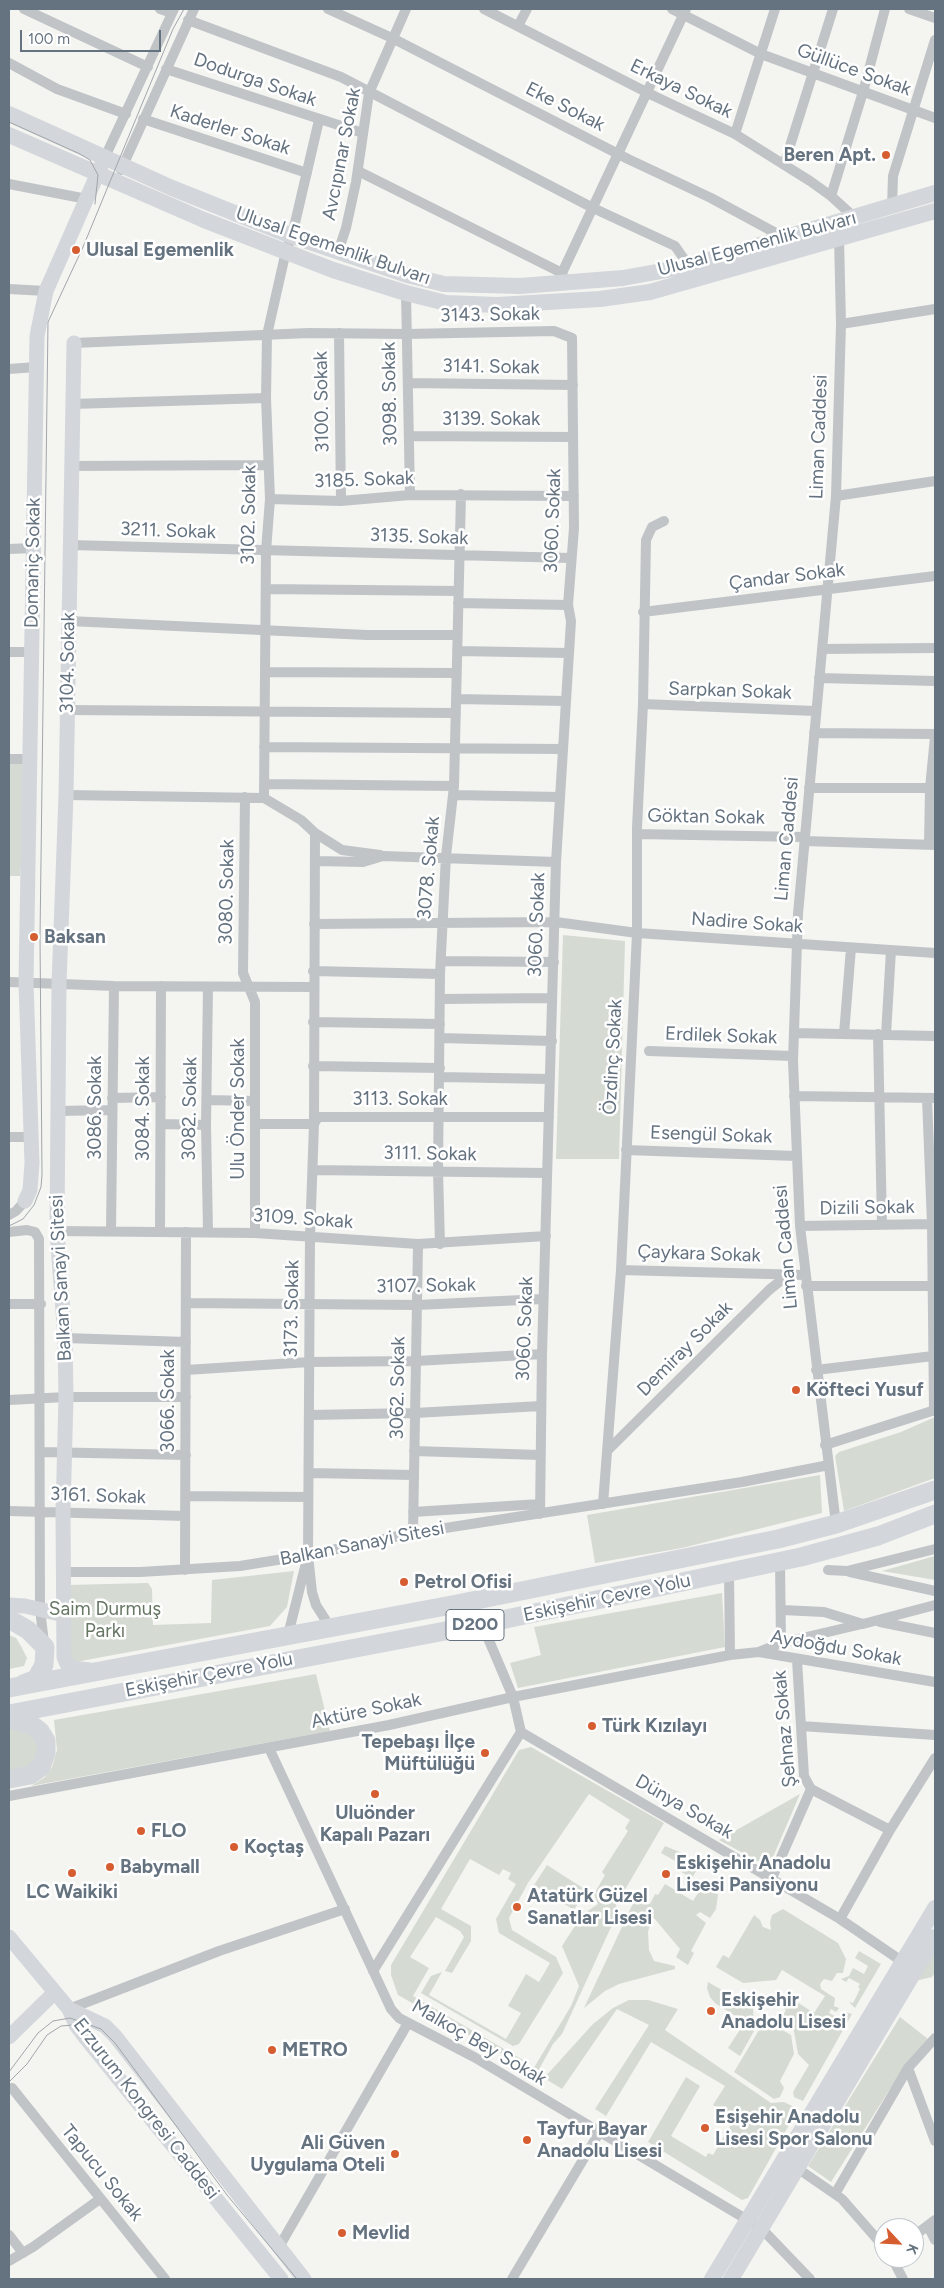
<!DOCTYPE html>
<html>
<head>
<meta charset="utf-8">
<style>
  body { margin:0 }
  #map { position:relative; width:944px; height:2288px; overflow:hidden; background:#f4f4f1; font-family:Figtree,sans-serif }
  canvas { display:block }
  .frame { position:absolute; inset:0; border:10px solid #657380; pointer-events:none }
  .north { position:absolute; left:874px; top:2218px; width:50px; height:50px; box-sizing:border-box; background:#fff; border:1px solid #c1c7cc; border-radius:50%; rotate:115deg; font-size:14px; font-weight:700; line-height:20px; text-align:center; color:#657380 }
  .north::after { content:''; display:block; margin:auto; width:18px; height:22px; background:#d65d30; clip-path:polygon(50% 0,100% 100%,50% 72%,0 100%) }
  .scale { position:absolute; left:20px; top:30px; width:141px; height:22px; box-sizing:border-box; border:2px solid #657380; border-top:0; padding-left:6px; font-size:15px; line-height:18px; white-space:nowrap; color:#657380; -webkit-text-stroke:4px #fff; paint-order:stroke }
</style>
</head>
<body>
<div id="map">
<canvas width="944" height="2288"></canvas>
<div class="frame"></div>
<div class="north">K</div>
<div class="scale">100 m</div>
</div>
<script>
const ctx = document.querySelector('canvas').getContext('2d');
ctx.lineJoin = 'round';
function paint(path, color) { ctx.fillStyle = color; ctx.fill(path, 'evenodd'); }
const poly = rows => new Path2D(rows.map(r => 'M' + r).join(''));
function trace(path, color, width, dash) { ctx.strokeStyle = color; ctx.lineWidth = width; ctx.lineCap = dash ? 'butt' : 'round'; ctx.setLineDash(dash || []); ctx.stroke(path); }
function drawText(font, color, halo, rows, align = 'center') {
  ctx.font = font + ' Figtree,sans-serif'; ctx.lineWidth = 5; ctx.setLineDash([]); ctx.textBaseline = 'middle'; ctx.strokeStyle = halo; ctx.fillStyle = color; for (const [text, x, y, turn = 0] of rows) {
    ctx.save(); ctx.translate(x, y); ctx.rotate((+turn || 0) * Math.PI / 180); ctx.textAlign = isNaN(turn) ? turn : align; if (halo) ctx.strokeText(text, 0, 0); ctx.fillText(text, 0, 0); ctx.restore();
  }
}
const green = poly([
  [9,760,24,760,24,832,20,876,9,876],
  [563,935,625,941,619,1159,556,1159],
  [935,1417,935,1478,844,1511,835,1456,839,1452,901,1432],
  [820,1475,822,1513,682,1548,595,1563,587,1515],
  [935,1556,935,1580,882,1571],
  [294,1571,287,1607,270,1626,70,1663,67,1585,148,1583,152,1589,153,1625,211,1623,212,1580],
  [722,1593,725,1647,518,1688,510,1663,541,1655,534,1627],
  [9,1635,16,1638,21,1646,27,1658,24,1666,9,1669],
  [316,1674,330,1731,31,1786,45,1777,52,1767,57,1750,54,1720],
  [9,1722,39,1732,37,1766,9,1775],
  [531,1747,664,1823,616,1905,617,1914,562,2034,553,2044,537,2073,532,2071,571,2006,579,1986,562,1946,582,1915,598,1904,594,1894,605,1875,602,1872,628,1831,625,1828,630,1820,589,1794,528,1883,509,1918,512,1930,556,1957,563,1973,519,2044,513,2046,421,1993,431,1976,442,1972,429,1995,506,2039,521,2013,508,2006,526,1974,539,1982,550,1963,499,1933,496,1919,516,1884,508,1879,511,1873,503,1869,499,1875,470,1859,441,1909,471,1926,471,1941,452,1973,445,1971,464,1937,460,1931,436,1917,410,1957,429,1968,413,1996,523,2060,520,2064,398,1995,391,1975,391,1965,519,1750],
  [800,1794,770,1864,765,1865,719,1840],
  [665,1846,682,1853,677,1862,661,1853],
  [684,1859,698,1868,692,1878,678,1870],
  [547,1865,586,1890,574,1910,534,1885],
  [665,1884,693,1901,701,1888,718,1894,716,1909,710,1918,700,1912,696,1915,706,1923,691,1951,694,1953,688,1965,676,1957,680,1949,654,1918,651,1920,648,1932,649,1950,654,1961,675,1966,675,1969,619,1984,605,1991,584,2008,636,1897,650,1904,655,1894,658,1895],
  [783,1909,838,1943,846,1959,843,1973,837,1973,832,1981,824,1979,820,1984,821,1989,835,1998,834,2006,839,2008,836,2012,831,2009,829,2013,840,2019,845,2012,852,2014,803,2101,794,2097,793,2092,809,2065,798,2054,794,2031,779,2023,786,2010,783,2008,789,1997,814,2013,825,1996,782,1970,776,1980,743,1983,716,1967,723,1955,729,1958,754,1915,760,1920,763,1927,771,1930,770,1922,772,1915],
  [935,1949,935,1973,932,1977,915,1981],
  [859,1951,881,1964,855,2008,849,2002,853,2003,860,1989,858,1987,860,1984,849,1978,846,1982,841,1979,849,1976,853,1968,864,1974,868,1966,855,1958],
  [708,1982,753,2008,754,2031,740,2056,728,2048,745,2022,715,2003,710,1997,707,1988],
  [629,2000,648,2000,678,2009,665,2030,771,2103,784,2102,798,2109,748,2198,742,2200,648,2142,686,2077,700,2086,671,2136,706,2157,708,2153,713,2155,735,2118,713,2105,725,2086,651,2042,606,2116,595,2109,649,2025,617,2009,562,2089,544,2078,593,2024,613,2008],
  [900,2017,928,2039,890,2089,831,2182,808,2166],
  [765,2020,791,2035,794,2054,780,2081,784,2088,780,2097,774,2099,734,2072]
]);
const street = poly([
  [24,9,148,67],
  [160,9,172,13],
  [328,9,392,38,628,159,711,198,785,238],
  [484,9,654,96,735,134,810,181,831,196,854,217],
  [672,9,761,54,935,118],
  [909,9,935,18],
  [188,20,341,77,593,208,675,246,689,266],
  [518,26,527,9],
  [9,63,57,89,126,114],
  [166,69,363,133],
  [143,119,307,173],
  [735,134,775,9],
  [105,157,174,9],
  [784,165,833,9],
  [121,170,194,9],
  [358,171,562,273,564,278],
  [9,184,87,199],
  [831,196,863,92,885,9],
  [892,207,893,176,935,40],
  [338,252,346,228,356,182,369,93,406,9],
  [562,273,686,9],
  [9,289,46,291],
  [406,293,410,495],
  [841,324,935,309],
  [339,333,341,501],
  [74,343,309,333,407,334,554,331,572,338,574,528,568,605,571,621,556,862,542,1354,540,1514],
  [9,369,36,367],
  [408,383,573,385],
  [72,404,266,398],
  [409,436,573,437],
  [71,466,268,465],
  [836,496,935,481],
  [270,499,341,501,410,495,574,496],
  [70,545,570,558],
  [9,549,33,548],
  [266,589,458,591],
  [458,603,568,605],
  [643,612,935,576],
  [69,621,367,635,457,635],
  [822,649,935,648],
  [457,651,569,653],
  [9,652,32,652],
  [265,672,456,673],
  [819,678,935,681],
  [456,699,566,701],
  [643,704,815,711],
  [67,710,456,713],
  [814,733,935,734],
  [264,747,562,749],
  [9,759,30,759],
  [264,784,454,786],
  [809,788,935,788],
  [66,795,264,798,301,820,315,833,314,1124,310,1237,308,1555,312,1592,316,1605,330,1627],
  [453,795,559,797],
  [245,797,243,973,255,1002,255,1233],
  [264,798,266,551,270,499,266,398,267,335,286,251,292,236,319,120],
  [315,833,342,850,380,855],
  [637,834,805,837],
  [804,841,935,845],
  [929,845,930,788,935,737],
  [316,861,363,862,383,856,556,862],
  [314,924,556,922,637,933,935,953],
  [441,961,554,962],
  [313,971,440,974],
  [9,982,114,986,313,987],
  [440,999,552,998],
  [313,1022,440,1024],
  [794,1033,935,1036],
  [844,1034,851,948],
  [878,1034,882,1224],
  [886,1035,891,950],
  [440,1038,552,1041],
  [649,1051,793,1056],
  [313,1066,440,1068],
  [440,1077,550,1079],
  [794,1096,935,1098],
  [112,1098,161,1097],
  [927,1098,932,1224,934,1411],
  [208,1100,255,1101],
  [57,1111,112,1110],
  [161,1124,206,1125],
  [255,1124,314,1124,318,1117,549,1117],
  [9,1137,31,1137],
  [626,1150,796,1156],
  [313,1170,546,1173],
  [9,1215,16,1211,25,1201],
  [800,1226,935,1224],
  [57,1231,255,1233,418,1244,546,1236],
  [111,1231,114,986],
  [160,1231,161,986],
  [9,1232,27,1230,35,1232,39,1239,40,1609,44,1643],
  [208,1232,206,1125,208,987],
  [440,1244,438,1171,440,974,446,856,454,786,461,494],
  [621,1270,805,1275],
  [806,1286,931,1286],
  [186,1303,417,1305,543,1299],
  [9,1304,41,1304],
  [65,1338,186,1342],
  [186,1370,309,1362,416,1361,542,1354],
  [816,1370,933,1356],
  [9,1400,66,1397,186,1397],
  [310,1415,415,1413,541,1406],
  [825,1445,935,1410],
  [414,1451,540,1455],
  [607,1451,769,1290,789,1274],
  [41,1452,186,1455],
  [309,1473,414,1475],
  [186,1496,308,1497],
  [603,1504,621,1270,637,933,637,828,643,704,646,540,652,527,664,521],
  [9,1511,185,1516],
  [413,1512,540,1504],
  [836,1524,800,1226,793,1061,798,914,836,496,841,324,839,237],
  [413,1533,418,1244],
  [780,1561,781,1643],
  [185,1570,186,1232],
  [828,1570,847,1571,935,1549],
  [63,1572,140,1572,240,1566,308,1555,413,1533,742,1482,829,1465],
  [729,1572,730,1655],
  [850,1572,935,1591],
  [782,1610,824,1612,863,1624,935,1605],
  [880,1622,935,1633],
  [288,1635,306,1563],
  [759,1652,781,1643,862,1624],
  [801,1726,935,1735],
  [521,1732,840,1919,903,1962],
  [269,1748,391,2009,399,2018,474,2057,761,2228,810,2279],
  [811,1789,890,1830],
  [9,1796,389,1725,513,1697,730,1655,759,1652,935,1682],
  [772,1878,811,1789,804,1776,797,1660],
  [840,1919,890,1830,935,1758],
  [373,1971,521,1732,513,1697,482,1624],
  [69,2009,219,1951,345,1909],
  [908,2068,935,2141],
  [12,2088,165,2279],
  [797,2168,842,2199,884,2247],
  [835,2194,908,2068,935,2038],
  [928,2226,935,2240],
  [9,2235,23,2253],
  [914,2236,935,2220],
  [279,2247,408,2023],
  [892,2258,903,2279],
  [9,2261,33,2247,100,2199],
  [512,2279,599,2133]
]);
const secondary = poly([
  [74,343,66,795,59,984,57,1231,65,1338,66,1397,63,1512,64,1657,67,1664,72,1668,90,1670],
  [25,1201,30,1190,32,1163,26,982,37,336,46,291,105,157],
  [9,1605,25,1606,64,1615],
  [9,1937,69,2009,76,2025,85,2037,281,2279],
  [69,2009,105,2026,115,2036,304,2279],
  [9,2037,55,1992]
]);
const primary = poly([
  [9,114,172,188,292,236,407,275,444,284,520,286,623,278,689,266,935,193],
  [9,135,204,220,333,270,406,293,446,303,497,305,600,299,650,292,935,211],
  [712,2279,935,1908],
  [731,2279,935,1937]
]);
const highway = poly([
  [9,1619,28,1630,45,1647,44,1665,36,1679,23,1684],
  [9,1688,457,1604,778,1539,836,1524,935,1490],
  [9,1714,482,1624,801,1557,878,1536,935,1514],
  [9,1719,32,1725,40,1731,46,1741,46,1753,41,1767,30,1775,9,1779]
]);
const tram = poly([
  [9,122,80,154,90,160,98,175,95,204],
  [9,1226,23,1219,34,1205,41,1187,42,1175,40,937,48,322,83,247,173,29,184,9],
  [9,2072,38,2033,53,2021,70,2018,101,2029,115,2043,227,2195,297,2279],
  [9,2082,27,2064,47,2035,61,2026,73,2025]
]);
const markers = [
  [886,155,5,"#d65d30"],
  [76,250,5,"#d65d30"],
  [34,937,5,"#d65d30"],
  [796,1390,5,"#d65d30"],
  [404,1582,5,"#d65d30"],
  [592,1726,5,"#d65d30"],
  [485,1753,5,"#d65d30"],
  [375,1794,5,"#d65d30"],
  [141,1831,5,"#d65d30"],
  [234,1847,5,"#d65d30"],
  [110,1867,5,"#d65d30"],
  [72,1873,5,"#d65d30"],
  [666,1874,5,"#d65d30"],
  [517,1907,5,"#d65d30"],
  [711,2011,5,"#d65d30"],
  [272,2050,5,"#d65d30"],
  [705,2128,5,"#d65d30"],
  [527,2140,5,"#d65d30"],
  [395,2154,5,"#d65d30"],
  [342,2233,5,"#d65d30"]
];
const shields = [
  [475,1625,58]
];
const shieldNames = [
  ["D200",475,1625]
];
const streetNames = [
  ["Güllüce Sokak",854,70,20],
  ["Dodurga Sokak",255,80,19],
  ["Erkaya Sokak",681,89,26],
  ["Eke Sokak",565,107,27],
  ["Kaderler Sokak",230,130,18],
  ["Avcıpınar Sokak",342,154,-79],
  ["Ulusal Egemenlik Bulvarı",757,244,-15],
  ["Ulusal Egemenlik Bulvarı",333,246,19],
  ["3143. Sokak",490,315,-1],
  ["3141. Sokak",491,367,1],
  ["3098. Sokak",390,394,-91],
  ["3100. Sokak",322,402,-91],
  ["3139. Sokak",491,419],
  ["Liman Caddesi",819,437,-88],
  ["3185. Sokak",364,480,-2],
  ["3102. Sokak",249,515,-89],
  ["3060. Sokak",553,521,-88],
  ["3211. Sokak",168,531,2],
  ["3135. Sokak",419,537,2],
  ["Domaniç Sokak",33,563,-89],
  ["Çandar Sokak",787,577,-7],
  ["3104. Sokak",68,663,-89],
  ["Sarpkan Sokak",730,691,2],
  ["Göktan Sokak",706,817,1],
  ["Liman Caddesi",787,839,-85],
  ["3078. Sokak",429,868,-85],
  ["3080. Sokak",227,892,-89],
  ["Nadire Sokak",747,923,4],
  ["3060. Sokak",537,925,-88],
  ["Erdilek Sokak",721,1036,2],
  ["Özdinç Sokak",613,1057,-87],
  ["3113. Sokak",400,1099],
  ["3086. Sokak",95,1108,-90],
  ["3084. Sokak",143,1109,-90],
  ["3082. Sokak",190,1109,-89],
  ["Ulu Önder Sokak",238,1109,-90],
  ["Esengül Sokak",711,1135,2],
  ["3111. Sokak",430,1154,1],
  ["Dizili Sokak",867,1208,-1],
  ["3109. Sokak",303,1219,4],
  ["Liman Caddesi",786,1247,-95],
  ["Çaykara Sokak",699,1254,2],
  ["Balkan Sanayi Sitesi",61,1278,-93],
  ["3107. Sokak",426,1286,-1],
  ["3173. Sokak",292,1309,-89],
  ["3060. Sokak",525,1329,-88],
  ["Demiray Sokak",685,1349,-45],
  ["3062. Sokak",398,1388,-89],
  ["3066. Sokak",168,1401,-90],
  ["3161. Sokak",98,1496,2],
  ["Balkan Sanayi Sitesi",362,1544,-11],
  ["Eskişehir Çevre Yolu",607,1598,-12],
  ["Aydoğdu Sokak",836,1648,10],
  ["Eskişehir Çevre Yolu",209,1675,-11],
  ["Aktüre Sokak",366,1711,-12],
  ["Şehnaz Sokak",785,1729,-95],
  ["Dünya Sokak",684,1807,30],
  ["Malkoç Bey Sokak",479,2043,30],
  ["Erzurum Kongresi Caddesi",146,2109,52],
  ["Tapucu Sokak",102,2173,51]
];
const poiNames = [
  ["Beren Apt.",876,155,"right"],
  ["Ulusal Egemenlik",86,250],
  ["Baksan",44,937],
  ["Köfteci Yusuf",806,1390],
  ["Petrol Ofisi",414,1582],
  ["Türk Kızılayı",602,1726],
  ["Tepebaşı İlçe",475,1742,"right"],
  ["Müftülüğü",475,1764,"right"],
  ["Uluönder",375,1813,"center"],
  ["Kapalı Pazarı",375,1835,"center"],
  ["FLO",151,1831],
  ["Koçtaş",244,1847],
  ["Eskişehir Anadolu",676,1863],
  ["Lisesi Pansiyonu",676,1885],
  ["Babymall",120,1867],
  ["LC Waikiki",72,1892,"center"],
  ["Atatürk Güzel",527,1896],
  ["Sanatlar Lisesi",527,1918],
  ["Eskişehir",721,2000],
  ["Anadolu Lisesi",721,2022],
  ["METRO",282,2050],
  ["Esişehir Anadolu",715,2117],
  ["Lisesi Spor Salonu",715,2139],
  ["Tayfur Bayar",537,2129],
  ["Anadolu Lisesi",537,2151],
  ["Ali Güven",385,2143,"right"],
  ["Uygulama Oteli",385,2165,"right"],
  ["Mevlid",352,2233]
];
const parkNames = [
  ["Saim Durmuş",105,1609],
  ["Parkı",105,1631]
];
paint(green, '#d5dbd2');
trace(street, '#c0c4c7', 10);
trace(secondary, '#d3d7db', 15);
trace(primary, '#d3d7db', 16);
trace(highway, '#d3d7db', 19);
trace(tram, '#a1a6ab', 1);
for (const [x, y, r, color] of markers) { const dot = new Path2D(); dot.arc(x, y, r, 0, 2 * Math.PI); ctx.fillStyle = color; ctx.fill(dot); trace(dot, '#fff', 2); }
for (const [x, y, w] of shields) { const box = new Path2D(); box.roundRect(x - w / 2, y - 15.5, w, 31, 4); ctx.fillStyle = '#fff'; ctx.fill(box); trace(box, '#657380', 1); }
drawText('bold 18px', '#657380', null, shieldNames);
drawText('19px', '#657380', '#fff', streetNames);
drawText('bold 19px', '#657380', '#fff', poiNames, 'left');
drawText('19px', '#677764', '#fff', parkNames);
</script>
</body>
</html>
